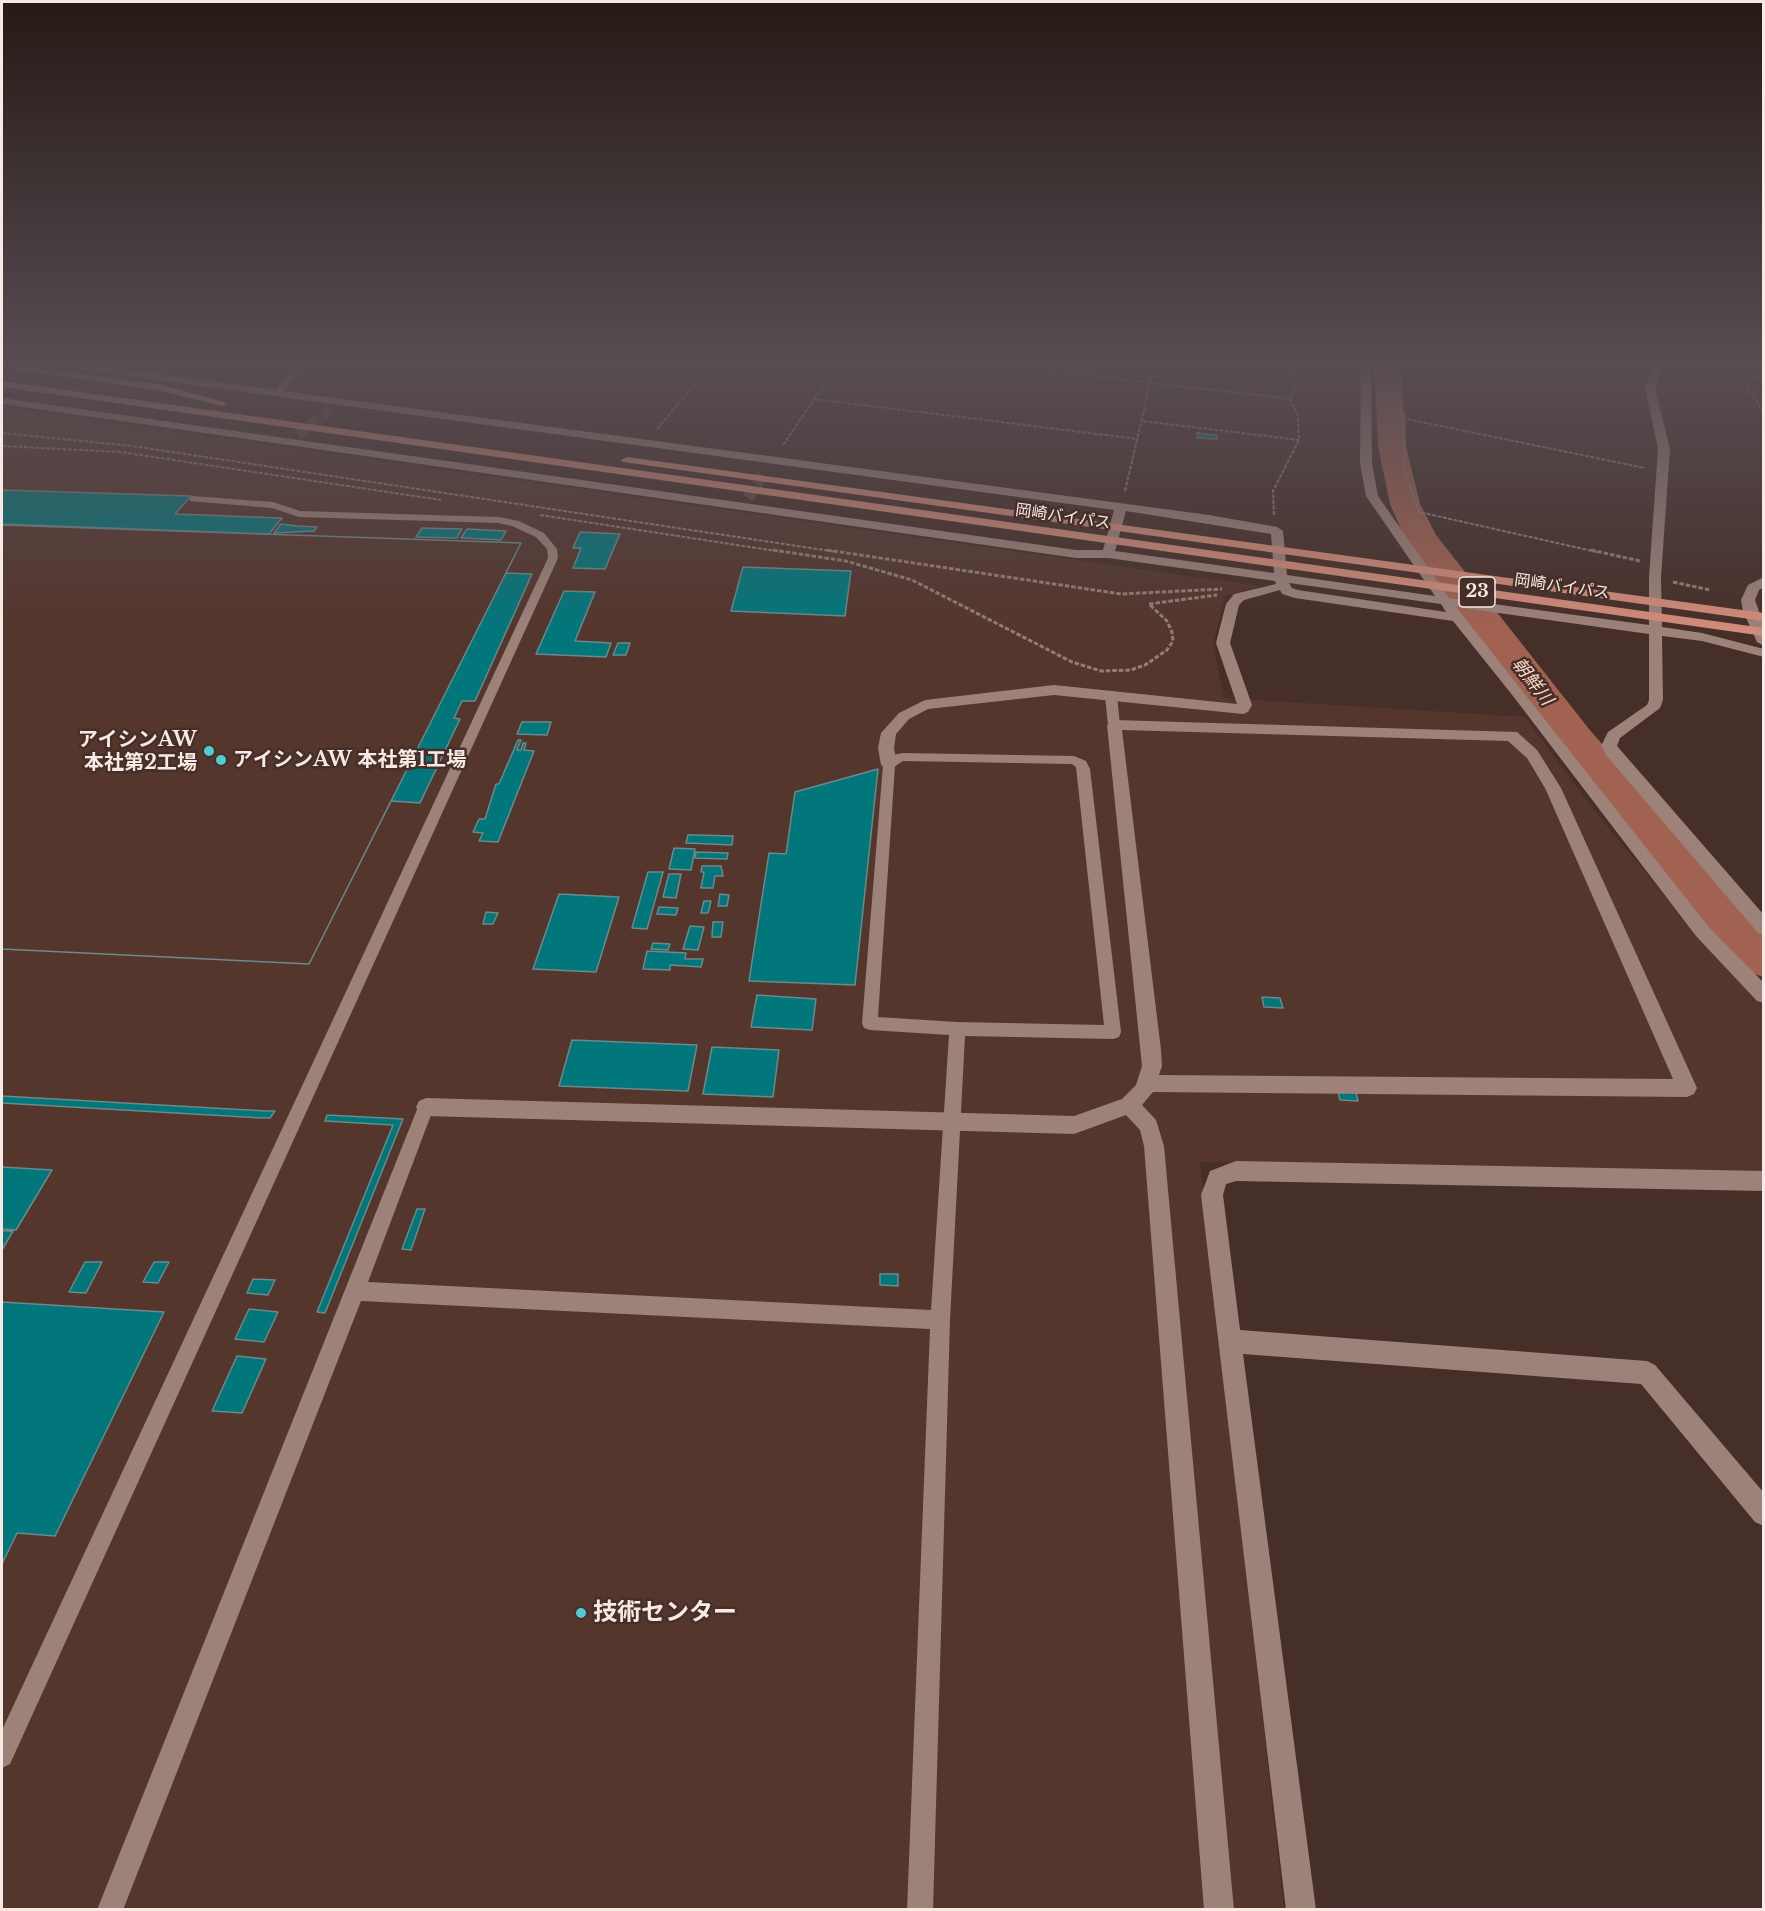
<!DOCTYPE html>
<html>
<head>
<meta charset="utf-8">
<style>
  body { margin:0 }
  #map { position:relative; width:1765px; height:1911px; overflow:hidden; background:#462f28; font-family:"Libre Baskerville",serif }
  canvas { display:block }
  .frame { position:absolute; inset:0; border:3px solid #f8e9e5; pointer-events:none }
</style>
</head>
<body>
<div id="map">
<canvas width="1765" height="1911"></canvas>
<div class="frame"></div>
</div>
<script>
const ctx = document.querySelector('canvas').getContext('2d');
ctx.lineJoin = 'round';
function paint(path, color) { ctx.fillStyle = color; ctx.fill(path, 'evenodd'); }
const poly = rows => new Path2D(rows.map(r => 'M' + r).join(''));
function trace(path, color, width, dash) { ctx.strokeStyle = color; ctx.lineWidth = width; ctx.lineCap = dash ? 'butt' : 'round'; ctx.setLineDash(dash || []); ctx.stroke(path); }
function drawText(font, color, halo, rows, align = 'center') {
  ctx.font = font + ' "Libre Baskerville","Noto Sans JP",serif'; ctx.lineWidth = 5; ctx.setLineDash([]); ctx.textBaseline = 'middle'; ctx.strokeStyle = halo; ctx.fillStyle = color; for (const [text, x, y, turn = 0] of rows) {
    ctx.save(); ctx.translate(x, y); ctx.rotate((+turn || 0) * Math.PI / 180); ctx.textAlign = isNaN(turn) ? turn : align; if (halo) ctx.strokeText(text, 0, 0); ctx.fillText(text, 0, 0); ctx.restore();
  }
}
const built = poly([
  [2,407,1260,586,1225,596,1213,644,1224,698,1525,717,1591,806,1671,904,1763,1006,1763,1173,1200,1162,1284,1909,2,1910]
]);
const river = poly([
  [1374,363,1400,363,1404,412,1406,415,1406,446,1420,504,1436,535,1589,729,1764,930,1764,977,1748,972,1721,945,1561,747,1428,572,1404,536,1390,504,1378,446,1374,363]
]);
const building = poly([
  [1197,433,1217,435,1217,439,1197,438,1197,433],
  [2,490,191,496,175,514,282,518,269,534,2,524,2,490],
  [281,524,297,526,317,527,314,531,274,533,281,524],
  [2,525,521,543,506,573,532,574,475,701,462,701,454,718,460,719,420,803,391,801,309,964,2,949,2,525],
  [2,525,521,543,309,964,2,949,2,525],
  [422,528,462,529,457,538,416,537,422,528],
  [467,529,506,531,501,540,461,538,467,529],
  [580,532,620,534,605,569,573,568,581,548,573,548,580,532],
  [743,567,851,571,845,616,731,611,743,567],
  [564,591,595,592,575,641,611,643,606,657,536,654,564,591],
  [618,643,630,643,626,655,613,655,618,643],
  [522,722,551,722,547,735,517,734,522,722],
  [518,740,521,740,517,750,521,750,523,743,526,743,524,750,534,751,498,842,479,841,483,833,473,832,479,819,485,819,496,784,499,784,518,740],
  [878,769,855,985,749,981,769,853,786,854,795,792,878,769],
  [688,835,696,835,733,836,732,845,686,843,688,835],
  [674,848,695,849,691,870,669,869,674,848],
  [696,852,728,853,727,859,695,858,696,852],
  [702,866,721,866,723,876,715,876,713,888,701,888,704,872,701,872,702,866],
  [648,872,663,872,647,929,632,928,648,872],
  [669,874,681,874,676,898,663,897,669,874],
  [559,894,619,897,596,972,533,969,559,894],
  [720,894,729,895,727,906,718,906,720,894],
  [704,901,711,901,708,913,701,913,704,901],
  [659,907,678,908,676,915,657,914,659,907],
  [486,912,498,913,493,924,483,924,486,912],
  [713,922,723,922,721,937,712,937,713,922],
  [690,926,704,927,698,950,683,949,690,926],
  [653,943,670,944,668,950,651,949,653,943],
  [647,951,686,953,685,959,703,959,701,967,670,965,670,970,643,969,647,951],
  [757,995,816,999,812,1030,751,1027,757,995],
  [1262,997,1280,998,1283,1008,1264,1007,1262,997],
  [572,1040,697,1045,688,1091,559,1086,572,1040],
  [712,1047,779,1050,773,1097,703,1094,712,1047],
  [1337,1087,1355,1089,1358,1101,1340,1100,1337,1087],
  [2,1096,266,1111,275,1111,270,1118,262,1118,2,1103,2,1096],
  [327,1115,403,1119,325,1313,317,1312,393,1125,325,1121,327,1115],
  [2,1167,52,1170,16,1230,2,1229,2,1167],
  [417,1209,425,1209,411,1250,402,1249,417,1209],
  [2,1231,13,1231,2,1250,2,1231],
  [85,1262,102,1262,86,1293,69,1292,85,1262],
  [154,1262,169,1262,158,1283,143,1282,154,1262],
  [880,1274,898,1274,898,1286,880,1285,880,1274],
  [253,1279,275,1280,268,1295,247,1293,253,1279],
  [2,1302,164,1312,55,1536,17,1533,2,1564,2,1302],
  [249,1309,278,1312,264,1342,235,1339,249,1309],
  [237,1356,266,1359,242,1413,212,1411,237,1356]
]);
const streetTunnel = poly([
  [297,435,330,410],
  [748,498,765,472]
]);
const pathFar1 = poly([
  [983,363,1290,399],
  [1287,363,1297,383,1290,399],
  [1399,363,1405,473,1419,512,1597,552],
  [1764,379,1742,377,1764,414],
  [815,399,1138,439],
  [1402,418,1645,468],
  [1143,421,1299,440],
  [657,429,713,363],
  [2,433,132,446,837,552],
  [783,445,839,363],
  [2,446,120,452,441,500],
  [1125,491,1155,363],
  [540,515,783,552],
  [1274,515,1273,491,1299,440,1298,416,1290,399]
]);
const path = poly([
  [773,550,846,561,912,580,1072,662,1101,671,1131,670,1145,665,1167,650,1173,641,1172,632,1167,621,1149,604,1217,595],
  [827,550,1121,594,1222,589],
  [1591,550,1640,561],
  [1673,582,1710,590]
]);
const lane = poly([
  [193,496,273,502,300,511,499,517,519,521,544,533,557,549,558,558,10,1764,2,1768,2,1730,548,558,547,549,536,537,512,526,499,523,299,517,272,508,190,501,190,497,193,496],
  [1111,692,1117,696,1120,725,1114,729,1108,725,1105,696,1111,692],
  [903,753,1074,756,1086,761,1090,769,1121,1032,1119,1037,1113,1039,965,1036,950,1320,933,1910,907,1910,930,1329,361,1301,123,1910,97,1910,420,1102,426,1100,432,1102,434,1107,368,1282,931,1310,949,1035,870,1030,864,1028,862,1023,883,765,892,755,903,753],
  [903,761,1072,764,1076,767,1104,1025,957,1022,878,1017,895,766,903,761]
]);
const street = poly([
  [48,363,76,363,279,390,277,388,295,363,305,363,283,391,1209,515,1277,527,1283,531,1287,575,1435,596,1366,496,1360,463,1361,363,1371,363,1372,463,1378,496,1449,598,1649,625,1649,577,1658,449,1645,388,1651,369,1658,363,1669,363,1660,372,1655,388,1670,449,1661,577,1662,627,1702,633,1764,649,1764,657,1702,641,1662,636,1663,700,1660,708,1620,738,1617,746,1764,915,1764,935,1758,933,1606,755,1601,746,1608,732,1647,705,1649,700,1649,634,1456,607,1708,926,1764,983,1764,1003,1757,1001,1696,936,1513,696,1453,621,1295,598,1282,594,1280,590,1244,600,1239,605,1230,643,1252,705,1248,712,1243,714,1054,695,928,709,909,719,896,734,894,748,897,765,889,770,881,765,878,748,881,733,899,713,925,700,1054,685,1237,704,1216,643,1226,604,1234,594,1276,584,1275,581,1108,558,1076,558,2,404,2,398,1076,550,1103,550,1114,510,53,366,48,363],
  [1126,511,1271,534,1274,573,1115,551,1126,511],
  [1289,583,1441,604,1446,612,1298,590,1292,588,1289,583],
  [1764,577,1764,587,1759,590,1755,600,1764,626,1764,646,1757,642,1743,611,1741,600,1748,585,1764,577],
  [1114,720,1517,732,1537,750,1561,788,1697,1088,1694,1094,1687,1097,1153,1092,1142,1105,1156,1120,1164,1146,1234,1910,1204,1910,1144,1146,1140,1130,1126,1115,1074,1134,426,1116,419,1113,416,1107,419,1101,426,1098,1074,1116,1122,1099,1136,1085,1142,1066,1107,725,1114,720],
  [1122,730,1508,741,1527,758,1545,788,1673,1079,1159,1075,1162,1066,1161,1050,1122,730],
  [1236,1161,1764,1171,1764,1191,1236,1181,1226,1184,1223,1195,1240,1330,1647,1361,1655,1365,1764,1493,1764,1526,1755,1522,1641,1384,1243,1354,1316,1910,1286,1910,1201,1195,1210,1171,1236,1161]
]);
const highway = poly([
  [2,363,157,384,228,403,223,406,157,390,2,368,2,363],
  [2,381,1764,628,1764,636,2,387,2,381],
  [627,457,1764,613,1764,621,623,462,621,460,627,457]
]);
const markers = [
  [209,751,6,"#51ccd1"],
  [221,760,6,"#51ccd1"],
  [581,1613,6,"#51ccd1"]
];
const farStreetnames = [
  ["岡崎バイパス",1063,517,8],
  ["岡崎バイパス",1562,587,8]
];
const shields = [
  [1477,592,36]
];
const shieldNames = [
  ["23",1477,592]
];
const farWaternames = [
  ["朝鮮川",1532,682,52]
];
const poiNames = [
  ["アイシンAW",197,740],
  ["本社第2工場",197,763],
  ["アイシンAW 本社第1工場",233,760,"left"]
];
const nearPoinames = [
  ["技術センター",593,1613]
];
paint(built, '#54362d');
paint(river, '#a26251');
paint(building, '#02777b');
trace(building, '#6a8a8b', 1.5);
trace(streetTunnel, '#614b44', 11, [11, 5]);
trace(pathFar1, '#927e79', 2, [4, 1.5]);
trace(path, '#927e79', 3, [4.5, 2]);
paint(lane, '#9d827a');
paint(street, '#9d827a');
paint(highway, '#d28c79');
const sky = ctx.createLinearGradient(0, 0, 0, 631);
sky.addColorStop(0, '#261a16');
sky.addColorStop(0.58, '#574d53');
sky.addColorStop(1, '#574d5300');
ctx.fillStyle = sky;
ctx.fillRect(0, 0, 1765, 631);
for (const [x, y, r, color] of markers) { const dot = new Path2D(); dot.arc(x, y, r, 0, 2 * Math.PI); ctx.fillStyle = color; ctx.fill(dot); trace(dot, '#462f28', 2); }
drawText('16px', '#f8e9e5', '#462f28', farStreetnames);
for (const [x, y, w] of shields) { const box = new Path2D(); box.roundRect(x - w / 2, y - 15, w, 30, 4.5); ctx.fillStyle = '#462f28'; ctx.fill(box); trace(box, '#f8e9e5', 1.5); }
drawText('bold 18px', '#f8e9e5', null, shieldNames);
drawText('italic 18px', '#fcd4c9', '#462f28', farWaternames);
drawText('bold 20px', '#f8e9e5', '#462f28', poiNames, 'right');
drawText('bold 24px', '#f8e9e5', '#462f28', nearPoinames, 'left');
</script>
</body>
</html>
